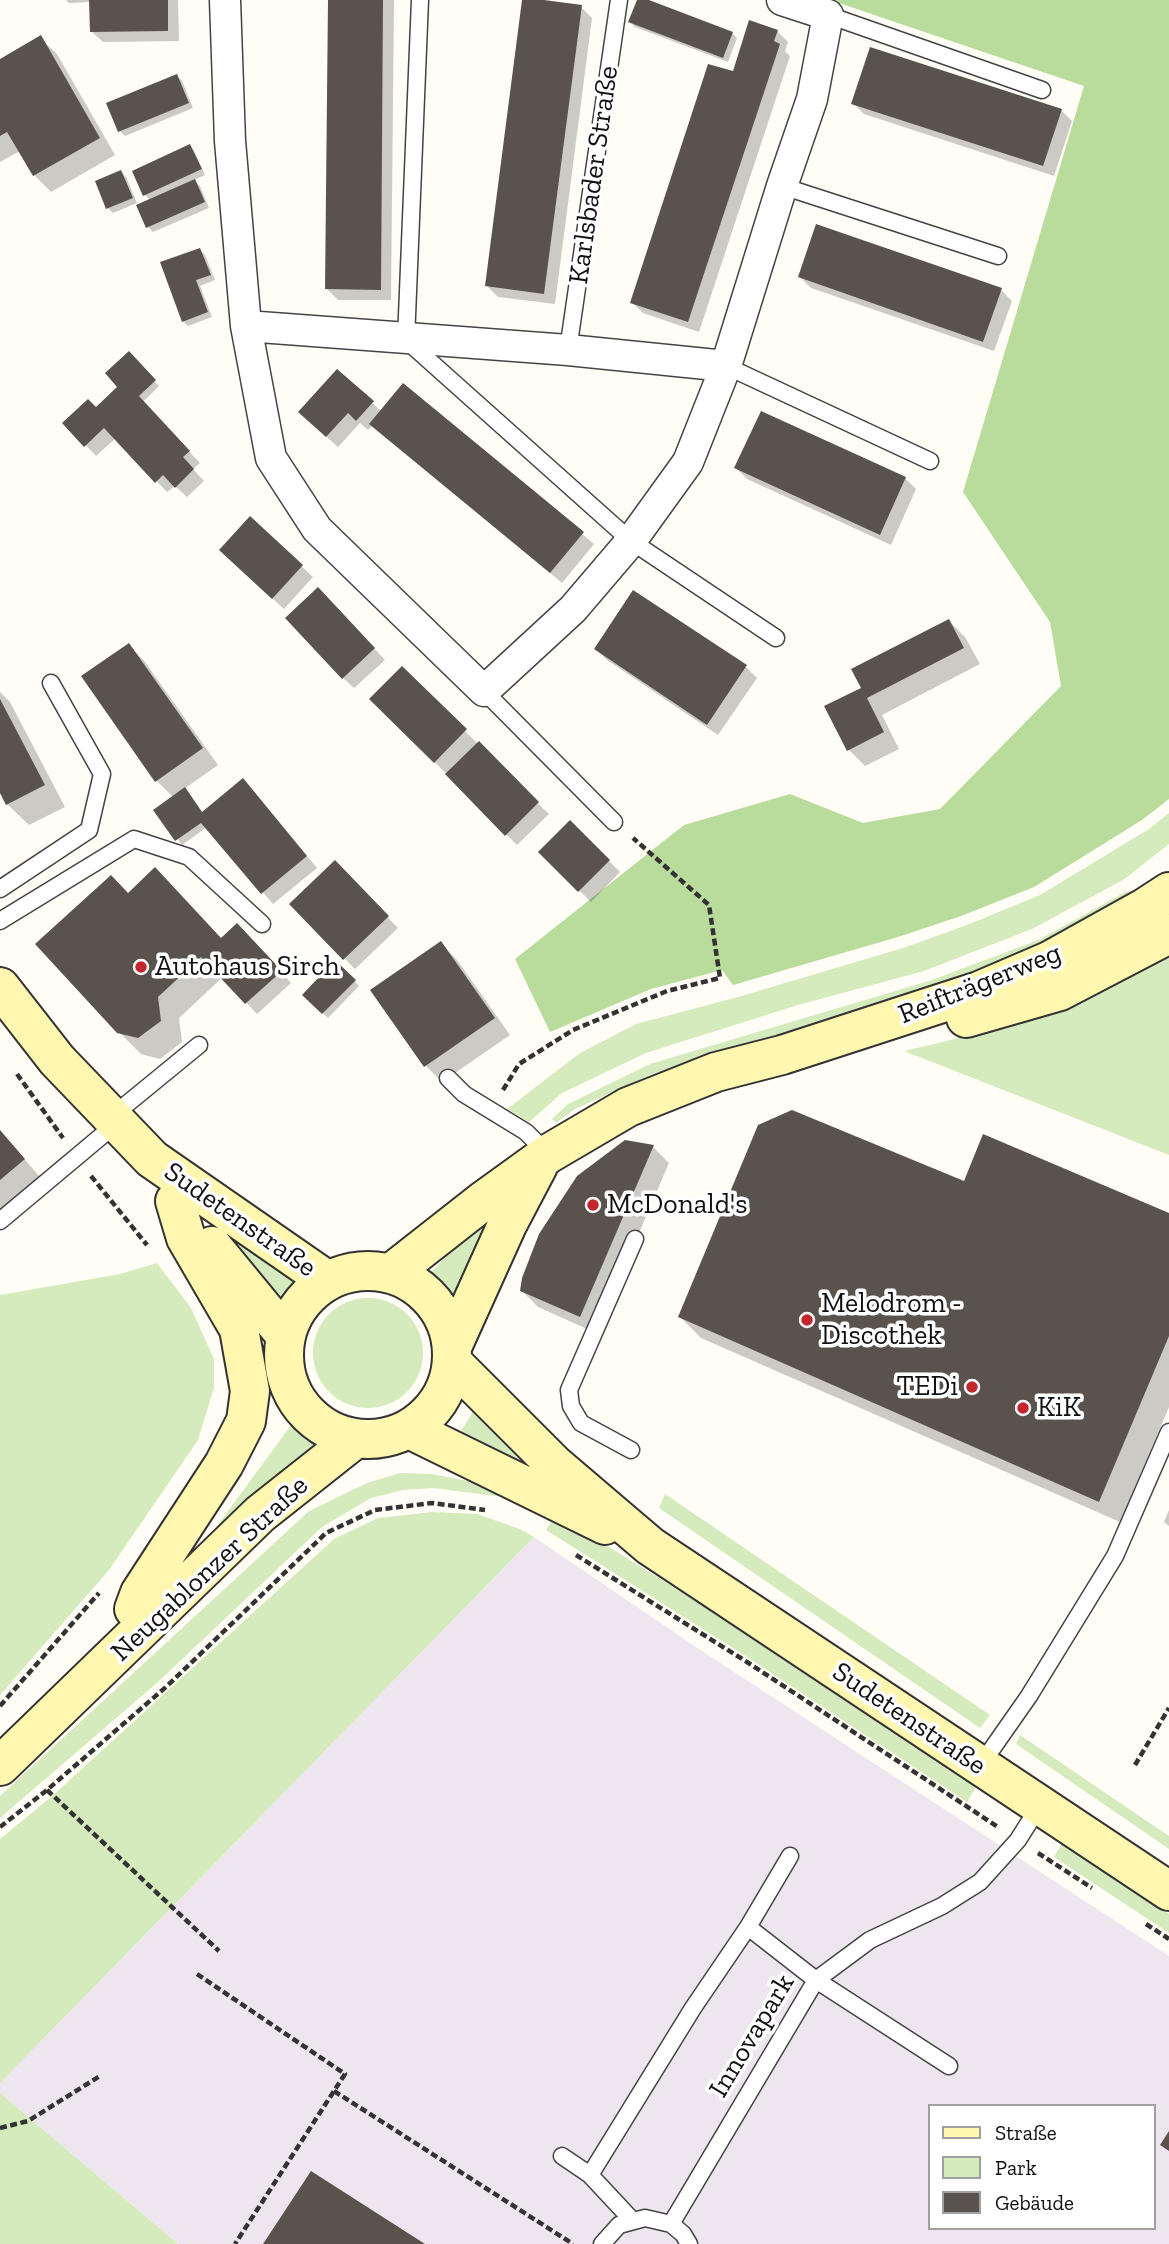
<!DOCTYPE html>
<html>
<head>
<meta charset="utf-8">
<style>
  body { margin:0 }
  #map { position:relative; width:1169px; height:2244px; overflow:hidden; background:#fffdf5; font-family:"Zilla Slab",serif }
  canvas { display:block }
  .legend { position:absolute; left:928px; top:2104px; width:228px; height:126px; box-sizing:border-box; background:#fff; border:2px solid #a0a0a0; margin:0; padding:9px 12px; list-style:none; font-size:21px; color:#111 }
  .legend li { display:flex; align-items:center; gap:14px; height:35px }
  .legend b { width:35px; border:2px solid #a0a0a0 }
</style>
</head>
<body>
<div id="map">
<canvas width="1169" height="2244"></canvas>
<ul class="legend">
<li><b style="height:9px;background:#fff6b0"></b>Straße</li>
<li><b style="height:19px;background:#d5ebbd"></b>Park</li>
<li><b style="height:19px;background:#5a524d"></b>Gebäude</li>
</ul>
</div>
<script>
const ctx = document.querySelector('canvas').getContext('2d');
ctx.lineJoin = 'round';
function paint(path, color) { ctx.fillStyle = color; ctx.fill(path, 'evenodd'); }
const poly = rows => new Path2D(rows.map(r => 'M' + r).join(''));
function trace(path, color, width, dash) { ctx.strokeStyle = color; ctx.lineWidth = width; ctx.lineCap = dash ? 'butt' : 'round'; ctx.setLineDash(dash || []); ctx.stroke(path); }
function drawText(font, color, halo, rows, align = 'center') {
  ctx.font = font + ' "Zilla Slab",serif'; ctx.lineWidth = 7; ctx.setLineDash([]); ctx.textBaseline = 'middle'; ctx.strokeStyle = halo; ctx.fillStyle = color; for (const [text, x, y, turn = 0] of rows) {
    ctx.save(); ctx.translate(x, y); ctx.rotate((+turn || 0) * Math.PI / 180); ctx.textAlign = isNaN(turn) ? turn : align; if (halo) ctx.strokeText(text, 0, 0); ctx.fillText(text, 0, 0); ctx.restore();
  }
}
const industrial = poly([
  [534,1537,696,1647,1169,1956,1169,2244,178,2244,0,2093,0,2083],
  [929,2106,1153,2106,1153,2228,929,2228]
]);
const green = poly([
  [1169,813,1169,844,1123,880,1032,929,924,971,798,1005,646,1053,562,1093,529,1122,507,1109,580,1053,636,1024,738,997,903,948,967,925,1040,895,1149,829],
  [1127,891,1134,901,1041,954,807,1028,652,1074,575,1109,556,1123,552,1119,568,1104,650,1064,932,980,1038,940],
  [1164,952,1169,959,1169,1155,904,1051,951,1040,1049,1012],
  [195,1205,298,1285,281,1307],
  [480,1218,490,1225,457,1299,450,1299,431,1281,430,1274],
  [157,1263,191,1308,214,1359,214,1388,198,1440,109,1570,0,1695,0,1295,120,1274],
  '313 1353a55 55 0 1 1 110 0a55 55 0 1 1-110 0Z',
  [473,1411,542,1468,535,1477,458,1436],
  [297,1417,308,1430,324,1440,198,1552],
  [400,1473,432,1474,483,1484,511,1498,433,1488,403,1490,371,1498,322,1527,158,1682,0,1818,0,1796,309,1511,367,1483],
  [665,1494,990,1715,980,1728,659,1508],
  [433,1512,477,1514,520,1529,534,1537,0,2083,0,1839,51,1797,334,1539,378,1518],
  [556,1514,712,1611,976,1787,967,1802,744,1655,546,1530],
  [1020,1735,1169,1836,1169,1849,1016,1744],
  [1062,1843,1169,1914,1169,1933,1054,1857],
  [0,2093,178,2244,0,2244]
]);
const forest = poly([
  [830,0,1169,0,1169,799,1142,820,1034,887,961,916,898,937,733,985,722,970,651,989,550,1032,515,959,684,825,790,794,863,823,940,809,1061,686,1050,622,963,492,1084,86]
]);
const shadow = poly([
  [66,0,178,0,179,41,103,42,91,31,91,2,69,3],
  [329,0,394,0,391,300,338,300,327,289],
  [524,0,581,7,592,18,555,304,498,297,487,286],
  [639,0,732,33,737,38,728,62,635,27,630,22],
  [777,31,788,42,785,51,790,56,699,332,643,313,632,302,734,73],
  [40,38,57,54,115,155,51,192,34,175,20,151,0,162,0,61],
  [177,76,182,81,193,108,125,136,120,131],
  [853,103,1061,110,1072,121,1054,176,864,114],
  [189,146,194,151,205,175,194,180,200,186,209,208,153,232,148,227,150,200,145,195],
  [121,172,126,177,137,203,113,213,108,208],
  [200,250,205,255,215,280,200,286,212,317,188,326,183,321],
  [800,277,1001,290,1012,301,994,351,811,288],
  [129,353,159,386,143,402,200,463,193,469,204,481,187,497,175,486,167,492,116,438,96,456,64,423,96,410,120,387],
  [338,371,382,412,403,386,594,544,562,583,373,425,368,430,360,423,338,447,311,423],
  [736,468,905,478,916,489,891,545,747,479],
  [250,519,313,577,284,609,232,561],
  [329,600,385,660,354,688,343,678],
  [949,621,965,637,980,664,882,715,899,749,865,766,849,750,863,688],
  [129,645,145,662,218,765,184,789,203,813,253,791,317,868,273,904,207,827,182,845,156,811,174,798,156,780],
  [596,649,746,667,757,678,718,735,607,660],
  [402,669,549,814,517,845,372,699],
  [0,692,10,702,65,807,29,825,7,804,0,790],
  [570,822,620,872,591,902,540,852],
  [335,863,398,928,355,969,291,904],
  [128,895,222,940,248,936,291,983,257,1014,223,977,179,1018,182,1042,160,1059,141,1054,119,1032],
  [440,943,457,960,510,1035,442,1082,426,1066,372,991],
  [336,962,359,986,328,1018,304,995],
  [0,1131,40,1177,0,1210],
  [653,1147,669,1163,596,1333,538,1307,521,1290],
  [965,1183,1169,1215,1169,1407,1120,1522,701,1338,680,1317],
  [1169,1510,1169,1526,1164,1522]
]);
const building = poly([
  [89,0,168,0,168,31,90,32],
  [328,0,383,0,381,290,325,289],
  [522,0,544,0,582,5,544,294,485,286],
  [637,0,649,0,733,32,723,58,628,22],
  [749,20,778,30,774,41,780,44,688,322,630,303,708,64,733,71],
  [41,35,100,138,33,176,7,132,0,136,0,59],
  [870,47,1062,109,1043,166,851,104],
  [177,74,189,103,118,132,106,103],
  [190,144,202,169,143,196,132,171],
  [121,170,133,198,106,209,95,181],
  [195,179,205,202,146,228,136,205],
  [816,224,1002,288,983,342,798,277],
  [200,248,211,275,196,280,208,312,182,322,160,262],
  [129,351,156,380,139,396,190,451,183,457,194,469,175,488,163,475,155,483,104,428,84,447,62,423,88,399,96,407,117,387,105,373],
  [337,369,374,401,356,421,348,413,326,437,298,412],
  [403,383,584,532,550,573,369,424],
  [761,411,906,477,880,535,734,468],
  [250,516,303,565,272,599,219,550],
  [318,587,375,648,342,679,285,618],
  [633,590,747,665,707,725,594,649],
  [949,619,964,648,867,698,884,732,847,751,824,706,861,688,851,669],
  [129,643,203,748,155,782,81,676],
  [402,666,467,729,434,763,369,699],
  [0,699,45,785,6,805,0,793],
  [479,741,539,802,505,836,445,774],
  [243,778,307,856,261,894,201,823,175,841,153,810,185,787,202,812],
  [570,820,610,860,578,892,538,852],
  [335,860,389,916,343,960,289,904],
  [155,867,221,938,237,923,282,971,245,1004,201,957,158,997,161,1021,138,1038,117,1033,35,944,111,875,128,893],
  [441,941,495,1018,424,1067,370,990],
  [335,960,356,980,322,1014,302,995],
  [792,1110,964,1181,983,1134,1169,1213,1169,1336,1099,1502,678,1317,758,1125],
  [0,1130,25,1159,0,1180],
  [625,1140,654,1145,580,1317,520,1291,522,1278,539,1234,577,1176],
  [1169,2131,1169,2151,1160,2145],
  [311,2171,425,2244,263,2244]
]);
const path = poly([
  [17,1074,63,1138],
  [503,1090,519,1064,573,1030,667,991,720,978,709,905,633,838],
  [91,1176,147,1245],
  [576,1555,747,1662,998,1827],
  [0,1706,99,1593],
  [1135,1765,1169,1708],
  [47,1790,219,1951],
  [0,1827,47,1790,166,1687,326,1533,375,1510,432,1503,485,1510],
  [1038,1853,1092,1888],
  [1146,1924,1169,1939],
  [197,1974,345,2074,235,2244],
  [334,2091,573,2244],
  [0,2128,28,2121,100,2076]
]);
const lane = poly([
  [420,0,406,340,631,541,776,638],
  [828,15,1042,90],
  [782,186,998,256],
  [568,350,619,0],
  [726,366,930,461],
  [484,691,614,822],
  [0,889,89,830,102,774,51,683],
  [0,921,134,839,189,857,262,924],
  [448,1078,464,1094,526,1132,548,1154],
  [111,1117,199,1045],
  [0,1221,117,1123],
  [631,1450,581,1423,571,1406,569,1390,635,1239],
  [980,1766,1029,1696,1115,1556,1169,1432],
  [748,1927,816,1980,949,2066],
  [562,2156,590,2175,632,2220],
  [590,2175,693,2008,748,1927,790,1856],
  [671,2224,816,1980,870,1940,942,1906,980,1882,1018,1840,1040,1805],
  [602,2244,619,2225,645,2218,671,2224,683,2234,689,2244]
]);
const street = poly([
  [225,0,230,141,246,326,568,350,726,366],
  [246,326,271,458,317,529,484,691,573,609,631,541,688,462,726,366,782,186,812,99,828,15,782,0]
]);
const secondary = poly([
  [0,987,57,1060,152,1159,328,1281],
  [966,1018,1060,991,1169,934],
  [212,1246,286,1336],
  '284 1355a84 84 0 1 1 168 0a84 84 0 1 1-168 0Z',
  [390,1274,483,1201,548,1154,628,1107,716,1072,782,1055,979,991,1049,961,1146,907,1169,892],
  [452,1347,507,1225,538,1166],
  [452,1362,555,1465,650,1546,1169,1891],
  [409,1429,605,1525],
  [134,1609,140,1593,224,1464,246,1421,250,1391,239,1329,186,1238,175,1201],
  [0,1766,260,1514,356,1438]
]);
const markers = [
  [141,967,7,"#c4262e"],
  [593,1205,7,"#c4262e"],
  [807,1320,7,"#c4262e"],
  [972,1387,7,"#c4262e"],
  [1023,1408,7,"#c4262e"]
];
const streetNames = [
  ["Karlsbader Straße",594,175,-82],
  ["Reifträgerweg",980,984,-22],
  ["Sudetenstraße",240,1220,35],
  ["Neugablonzer Straße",210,1569,-43],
  ["Sudetenstraße",909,1719,34],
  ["Innovapark",752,2036,-59]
];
const poiNames = [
  ["Autohaus Sirch",155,967],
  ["McDonald's",607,1205],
  ["Melodrom -",821,1304],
  ["Discothek",821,1336],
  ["TEDi",958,1387,"right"],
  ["KiK",1037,1408]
];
paint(industrial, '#eee6ef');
paint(green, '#d5ebbd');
paint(forest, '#b9dc9c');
paint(shadow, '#0003');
paint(building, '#5a524d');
trace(lane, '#444', 19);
trace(street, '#444', 33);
trace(secondary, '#333', 42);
trace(path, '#333', 4.5, [7, 3.5]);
trace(lane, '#fff', 16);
trace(street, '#fff', 30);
trace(secondary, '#fff6b0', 38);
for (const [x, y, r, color] of markers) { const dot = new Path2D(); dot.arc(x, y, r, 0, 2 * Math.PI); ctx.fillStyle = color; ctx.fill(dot); trace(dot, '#fff', 2.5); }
drawText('28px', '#111', '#fff', streetNames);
drawText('28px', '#111', '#fff', poiNames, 'left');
</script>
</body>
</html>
